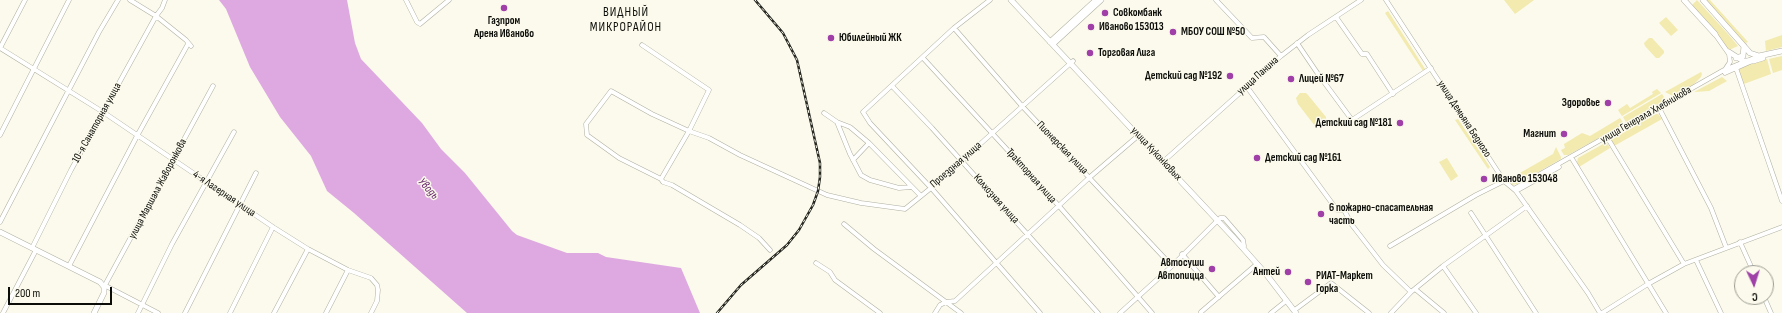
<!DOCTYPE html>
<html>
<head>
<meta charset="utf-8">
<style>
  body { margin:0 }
  #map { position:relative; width:1782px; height:313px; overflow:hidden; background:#fbfaec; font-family:"Sofia Sans Condensed",sans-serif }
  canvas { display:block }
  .north { position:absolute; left:1734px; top:265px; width:40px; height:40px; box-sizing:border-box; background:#fbfaec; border:1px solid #9b9b91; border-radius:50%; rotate:176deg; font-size:11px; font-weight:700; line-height:16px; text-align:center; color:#0c0c08 }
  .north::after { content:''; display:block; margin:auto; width:14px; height:18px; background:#9f3fa7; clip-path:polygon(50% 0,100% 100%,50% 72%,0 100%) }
  .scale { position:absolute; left:8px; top:287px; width:104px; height:18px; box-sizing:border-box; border:2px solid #0c0c08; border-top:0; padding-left:5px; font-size:12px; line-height:14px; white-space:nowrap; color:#0c0c08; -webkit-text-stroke:3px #fbfaec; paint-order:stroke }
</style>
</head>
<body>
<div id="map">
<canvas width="1782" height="313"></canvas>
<div class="north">С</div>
<div class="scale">200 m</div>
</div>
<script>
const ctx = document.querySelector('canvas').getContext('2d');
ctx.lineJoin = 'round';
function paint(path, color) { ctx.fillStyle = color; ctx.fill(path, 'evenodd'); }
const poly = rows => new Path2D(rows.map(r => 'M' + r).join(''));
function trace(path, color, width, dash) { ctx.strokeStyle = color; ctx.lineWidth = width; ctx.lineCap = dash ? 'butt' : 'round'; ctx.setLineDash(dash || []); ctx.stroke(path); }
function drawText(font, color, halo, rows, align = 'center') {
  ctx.font = font + ' "Sofia Sans Condensed",sans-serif'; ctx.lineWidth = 3; ctx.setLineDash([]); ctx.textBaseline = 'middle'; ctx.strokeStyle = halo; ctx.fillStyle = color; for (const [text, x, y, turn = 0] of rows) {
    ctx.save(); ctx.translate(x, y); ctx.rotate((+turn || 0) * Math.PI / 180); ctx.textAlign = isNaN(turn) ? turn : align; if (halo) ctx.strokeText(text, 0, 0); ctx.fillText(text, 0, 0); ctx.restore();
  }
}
const green = poly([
  [1504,0,1534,0,1515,14],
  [1697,0,1728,34,1738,46,1729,50,1691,6],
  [1706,0,1710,0,1748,42,1743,44,1741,39],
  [1388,11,1425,69,1423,71,1385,13],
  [1666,17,1678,30,1671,36,1659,23],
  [1782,35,1782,47,1766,51,1765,41],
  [1649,38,1652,38,1664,51,1664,53,1659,58,1656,58,1645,46,1644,43],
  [1782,56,1782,70,1773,73,1769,59],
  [1767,59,1771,74,1741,85,1738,68],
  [1701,72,1702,74,1701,77,1694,84,1673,96,1665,92],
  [1722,77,1727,81,1709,91,1694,92],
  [1657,89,1661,93,1622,116,1618,110,1627,104,1630,108,1653,94,1652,92],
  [1300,93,1306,93,1308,95,1326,117,1326,122,1323,126,1315,126,1298,104,1296,98],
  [1662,94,1664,97,1664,101,1626,122,1623,117],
  [1655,114,1658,114,1662,119,1614,146,1611,140],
  [1620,118,1624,124,1568,155,1564,155,1561,150,1565,148,1564,144,1582,133,1590,136],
  [1458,119,1490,167,1488,169,1455,120],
  [1605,143,1607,143,1610,148,1579,167,1577,162,1578,158],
  [1556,147,1561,157,1561,159,1517,184,1511,185,1506,181,1553,154],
  [1447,158,1458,176,1451,181,1439,162]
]);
const water = poly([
  [219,0,347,0,355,43,361,59,422,123,441,149,465,173,512,231,517,235,567,253,598,253,606,257,681,268,700,313,467,313,354,213,327,191,311,156,280,117,250,67,226,9]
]);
const minor = poly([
  [130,0,156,16,186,40,191,46],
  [406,0,417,22,420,24,449,0],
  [990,0,954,28,863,112,870,123,933,190,1040,313],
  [1216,0,1252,38,1264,37,1281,56],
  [1386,0,1504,181,1516,191,1588,293,1600,313],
  [1336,17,1362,54,1367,54,1393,94],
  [954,28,1022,106,1172,266],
  [1715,34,1729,54,1730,62,1726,68],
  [1297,43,1318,74,1352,120,1431,68],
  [642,45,709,90,689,131,661,179],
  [0,48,103,112,273,227,308,249,348,270,371,278,377,285,378,290,377,301,371,313],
  [0,48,25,0],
  [923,58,1059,206,1152,313],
  [1736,68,1782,201],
  [1725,73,1750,62],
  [892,86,932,128,1098,313],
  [1247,87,1337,210,1344,210,1352,225,1383,265,1411,292],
  [1659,108,1711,208,1726,247],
  [824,113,837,122,850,127,869,143,921,196],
  [837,122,850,154,861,175,870,180,899,188,911,187],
  [0,135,69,0],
  [1607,137,1684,264],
  [1571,157,1666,313],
  [853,160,869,143],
  [1165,160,1281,56,1308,35,1361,0],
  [1514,189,1724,70,1759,56],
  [1516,191,1559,167],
  [1471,213,1536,313],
  [1220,218,1224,218,1243,240,1244,246],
  [0,222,99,32,118,0],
  [844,224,874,249,961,313],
  [1740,242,1754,273],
  [1390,246,1476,195,1504,181],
  [32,248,71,170,156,16,162,8,165,0],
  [770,250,759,238,740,225,672,185,663,182,661,179,619,158,587,135,586,124,611,91,652,114,689,131,709,138,740,155,827,195,861,203,905,209,931,188,1073,61],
  [1182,254,1219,297],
  [1696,260,1721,313],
  [816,263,830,272,835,280,880,313],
  [69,266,137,136,188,44],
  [1443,266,1476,313],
  [104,285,158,313],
  [1415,289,1444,313],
  [104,290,105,285,213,86],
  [1764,297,1771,313],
  [1296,309,1331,283,1369,313],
  [1201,312,1257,264],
  [3,313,36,250],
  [138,313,172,244,234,132],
  [185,313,256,173],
  [230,313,273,227],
  [274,313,308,249],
  [326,313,348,270],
  [935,313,940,305,946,302,955,301,1090,177,1139,135],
  [1120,313,1172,266,1218,220],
  [1271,313,1286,301],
  [1391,313,1411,292,1443,266,1527,206],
  [1602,313,1648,284,1684,264,1782,227]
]);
const major = poly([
  [1011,0,1233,237,1266,274,1296,313],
  [1684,0,1715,34],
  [1703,0,1750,53,1759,56,1782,51],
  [1050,42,1096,0],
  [1053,44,1101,0],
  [1729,52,1743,61,1753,61,1763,58],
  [1736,58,1743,56,1744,46],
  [0,232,100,282,104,287,104,293,94,313]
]);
const rail = poly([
  [717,313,741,285,787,245,799,230,813,205,818,191,820,177,820,163,797,60,783,33,755,0]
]);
const markers = [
  [504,8,4,"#9f3fa7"],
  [1105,13,4,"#9f3fa7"],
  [1091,27,4,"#9f3fa7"],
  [1173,32,4,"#9f3fa7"],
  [831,38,4,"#9f3fa7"],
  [1090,53,4,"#9f3fa7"],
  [1230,76,4,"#9f3fa7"],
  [1291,79,4,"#9f3fa7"],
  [1608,103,4,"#9f3fa7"],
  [1400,123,4,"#9f3fa7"],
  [1564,134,4,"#9f3fa7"],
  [1257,158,4,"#9f3fa7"],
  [1484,179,4,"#9f3fa7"],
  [1321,214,4,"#9f3fa7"],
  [1212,269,4,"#9f3fa7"],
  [1288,272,4,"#9f3fa7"],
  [1308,282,4,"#9f3fa7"]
];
const poiNames = [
  ["Совкомбанк",1113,13],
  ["Газпром",504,21,"center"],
  ["Арена Иваново",504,34,"center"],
  ["Иваново 153013",1099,27],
  ["МБОУ СОШ №50",1181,32],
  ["Юбилейный ЖК",839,38],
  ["Торговая Лига",1098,53],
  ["Детский сад №192",1222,76,"right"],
  ["Лицей №67",1299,79],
  ["Здоровье",1600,103,"right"],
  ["Детский сад №181",1392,123,"right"],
  ["Магнит",1556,134,"right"],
  ["Детский сад №161",1265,158],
  ["Иваново 153048",1492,179],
  ["6 пожарно-спасательная",1329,208],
  ["часть",1329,221],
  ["Автосуши",1204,263,"right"],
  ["Автопицца",1204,276,"right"],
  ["Антей",1280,272,"right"],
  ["РИАТ-Маркет",1316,276],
  ["Горка",1316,289]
];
const streetNames = [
  ["улица Панина",1258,76,-42],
  ["улица Генерала Хлебникова",1646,115,-30],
  ["улица Демьяна Бедного",1464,119,57],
  ["10-я Санаторная улица",97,123,-61],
  ["Пионерская улица",1062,148,46],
  ["улица Куконковых",1156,154,47],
  ["Проездная улица",956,165,-41],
  ["Тракторная улица",1031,176,48],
  ["улица Маршала Жаворонкова",158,189,-62],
  ["4-я Лагерная улица",224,194,34],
  ["Колхозная улица",996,199,48]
];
const waterNames = [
  ["Уводь",428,189,48]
];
const quarterNames = [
  ["ВИДНЫЙ",626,13],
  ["МИКРОРАЙОН",626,28]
];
paint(green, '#f2eaae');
paint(water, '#dea9e1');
trace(minor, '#b0afa2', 5);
trace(major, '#b0afa2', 6);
trace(minor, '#fff', 4);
trace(major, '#fff', 5);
trace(rail, '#272722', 2.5);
trace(rail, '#fbfaec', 1, [3]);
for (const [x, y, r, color] of markers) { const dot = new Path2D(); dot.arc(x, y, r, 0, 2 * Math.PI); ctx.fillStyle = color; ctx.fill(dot); trace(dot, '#fbfaec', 1.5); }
drawText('bold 11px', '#0c0c08', '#fbfaec', poiNames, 'left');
drawText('11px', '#0c0c08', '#fbfaec', streetNames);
drawText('italic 12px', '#682a6d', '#fbfaec', waterNames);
ctx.letterSpacing = '1px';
drawText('13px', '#0c0c08', '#fbfaec', quarterNames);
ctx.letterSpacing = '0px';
</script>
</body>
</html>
